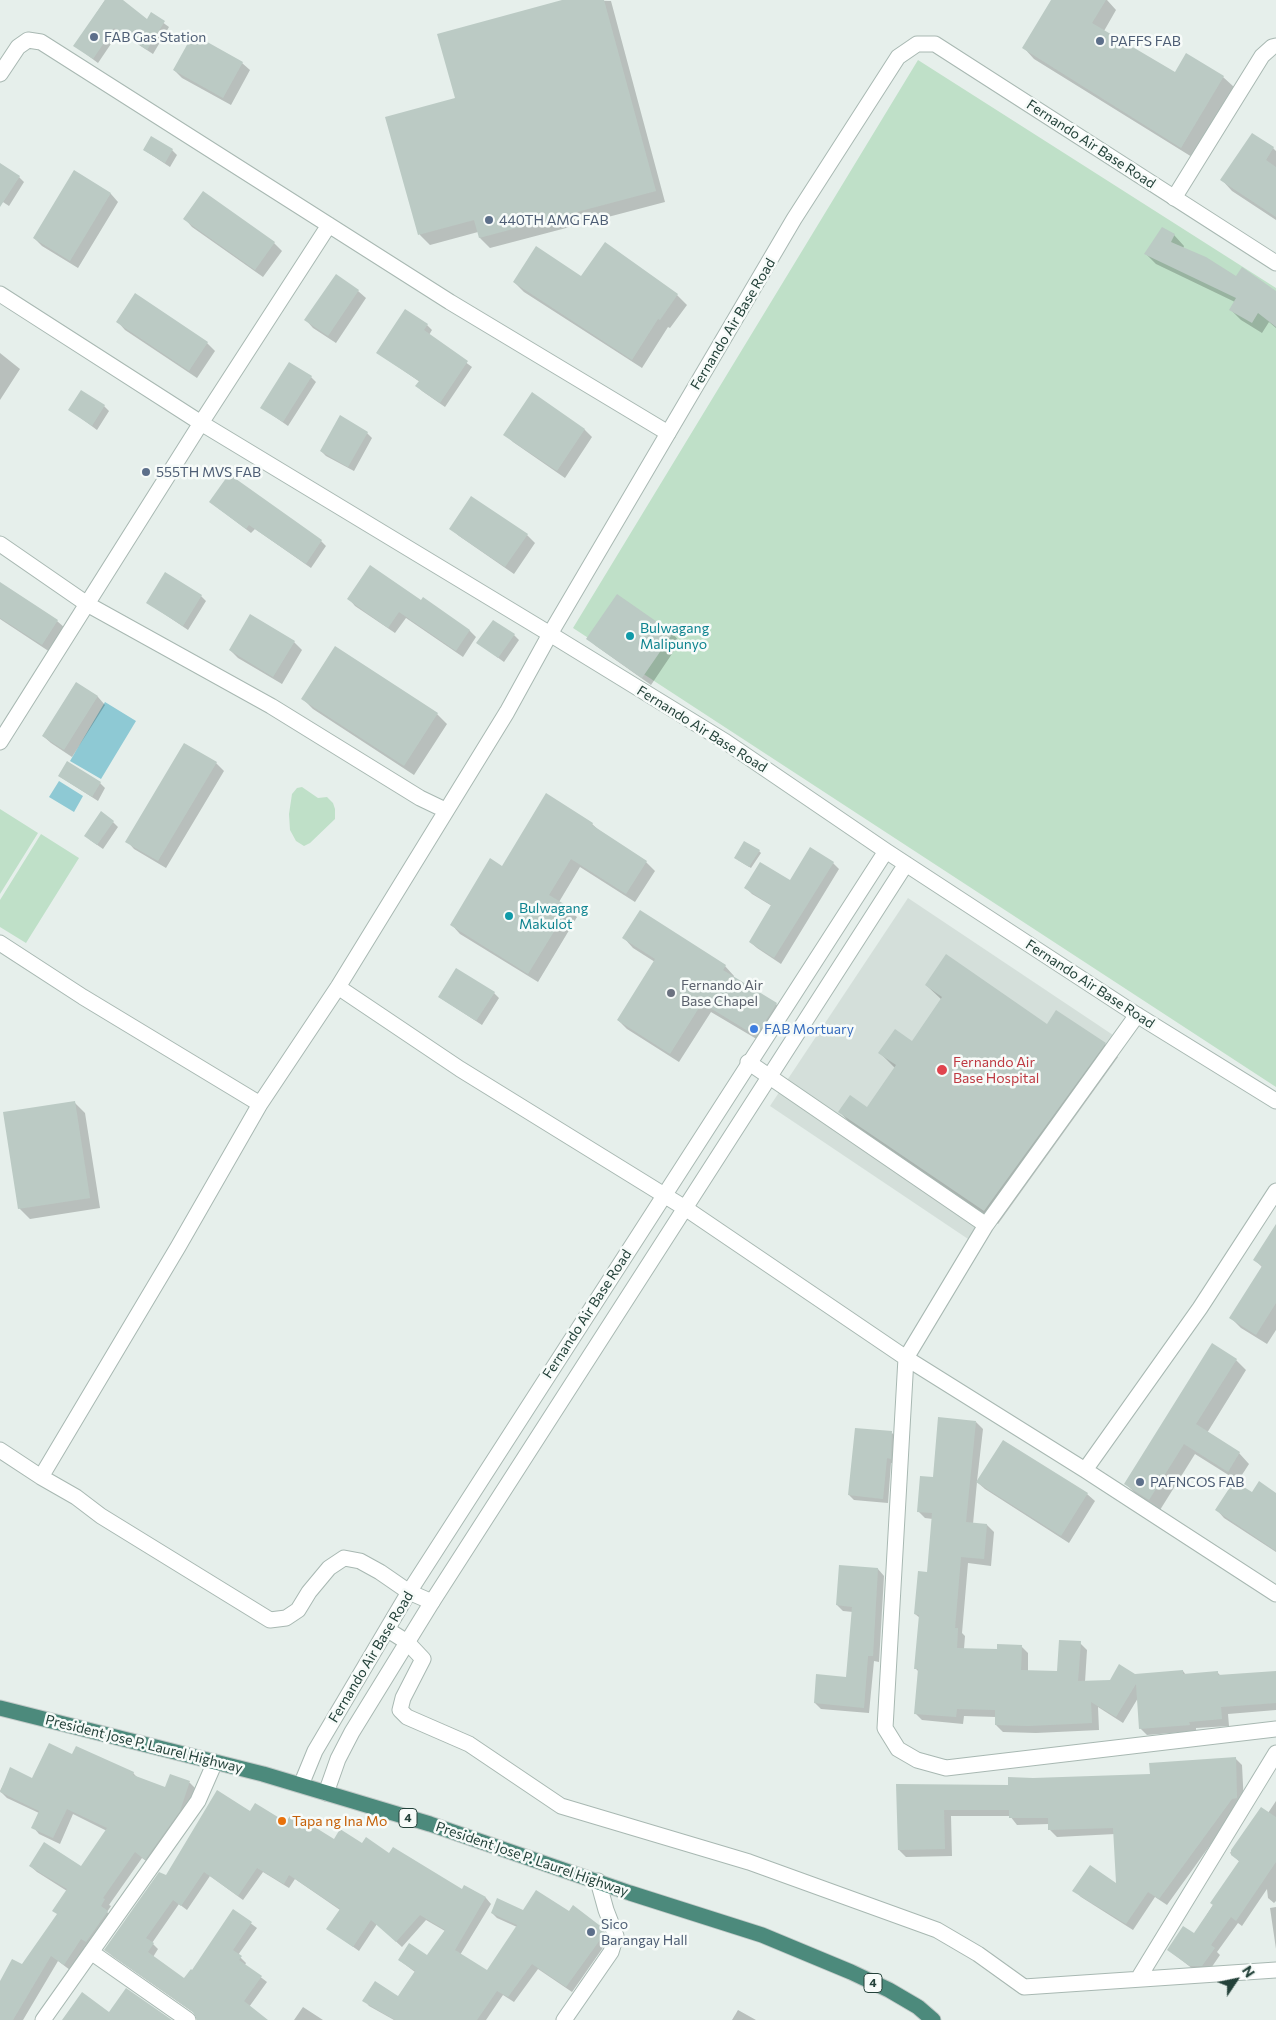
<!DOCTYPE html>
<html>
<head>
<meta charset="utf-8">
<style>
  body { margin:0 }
  #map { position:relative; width:1276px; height:2020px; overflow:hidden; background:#e6efeb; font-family:Commissioner,sans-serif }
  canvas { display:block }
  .north { position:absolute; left:1211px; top:1955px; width:50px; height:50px; -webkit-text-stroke:4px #f7fbf9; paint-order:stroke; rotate:56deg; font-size:14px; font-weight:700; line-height:20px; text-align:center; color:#24423a }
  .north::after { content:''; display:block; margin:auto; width:18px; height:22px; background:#24423a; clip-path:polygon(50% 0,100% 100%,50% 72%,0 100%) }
</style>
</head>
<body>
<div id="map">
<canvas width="1276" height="2020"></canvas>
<div class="north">N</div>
</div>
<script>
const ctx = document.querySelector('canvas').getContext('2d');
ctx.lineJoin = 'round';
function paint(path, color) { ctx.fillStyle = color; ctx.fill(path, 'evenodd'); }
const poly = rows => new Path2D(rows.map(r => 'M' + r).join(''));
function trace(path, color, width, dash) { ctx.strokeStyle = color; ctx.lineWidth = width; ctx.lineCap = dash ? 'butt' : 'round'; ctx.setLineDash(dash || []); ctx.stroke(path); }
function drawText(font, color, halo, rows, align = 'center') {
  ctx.font = font + ' Commissioner,sans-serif'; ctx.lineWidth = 5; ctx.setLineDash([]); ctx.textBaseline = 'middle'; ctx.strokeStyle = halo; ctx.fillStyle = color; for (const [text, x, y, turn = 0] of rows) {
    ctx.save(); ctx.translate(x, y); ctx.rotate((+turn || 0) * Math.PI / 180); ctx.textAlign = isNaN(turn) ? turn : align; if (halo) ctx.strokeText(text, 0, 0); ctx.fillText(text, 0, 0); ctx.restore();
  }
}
const built = poly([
  [908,898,1113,1035,974,1243,770,1106]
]);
const green = poly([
  [918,60,1276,288,1276,1087,573,628],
  [302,787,318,798,327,797,333,803,335,809,335,819,310,843,304,846,296,841,290,830,289,814,292,794,297,788],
  [0,809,38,833,0,894],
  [41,834,79,858,26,943,0,927,0,900]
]);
const water = poly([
  [105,702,136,721,101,779,70,761],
  [59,781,83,796,74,812,49,797]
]);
const shadow = poly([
  [105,0,121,0,147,20,151,14,169,27,153,54,119,32,98,63,75,46],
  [566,0,611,1,665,202,490,248,480,238,478,232,430,245,420,235,387,118,456,99],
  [1052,0,1107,0,1116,10,1104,31,1175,74,1223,77,1234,87,1192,157,1034,59,1024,48],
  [242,63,250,70,231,105,182,78,174,70],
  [1273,148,1276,151,1276,220,1232,191,1222,180],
  [144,150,172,150,177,155,170,167],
  [75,172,111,194,118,202,78,268,42,246,34,238],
  [19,177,24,182,9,206,0,200],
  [203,193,274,243,282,251,263,277,192,227,185,219],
  [1174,235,1184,246,1183,249,1236,277,1276,293,1276,328,1269,322,1262,333,1241,320,1231,310,1235,302,1156,264,1146,254],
  [605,244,677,295,687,305,670,328,668,327,642,368,524,292,514,282,582,277],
  [358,291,366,298,336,343,313,328,306,320],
  [136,295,207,343,215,351,197,378,125,330,118,322],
  [427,325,432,330,429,335,472,367,445,407,422,391,417,386,420,382,378,353],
  [0,353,20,369,0,400],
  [311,377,316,382,288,426,262,408],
  [532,394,585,430,592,437,565,478,513,442,505,434],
  [104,406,109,411,97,430,70,410],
  [367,433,372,438,354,471,326,456,321,451],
  [210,502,321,541,326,546,311,568,255,529,251,533],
  [451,529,527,535,535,543,514,574,459,536],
  [0,583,57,621,65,628,50,652,0,619],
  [201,596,206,601,188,630,148,603],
  [617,596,673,634,680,642,651,685,596,646,588,639],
  [349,599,421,602,423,599,470,631,476,637,463,657,406,618,395,633,355,606],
  [514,635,519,640,504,662,478,643],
  [294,642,302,650,282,684,238,658,230,650],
  [76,683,98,697,105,705,72,757,51,743,43,736],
  [303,699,437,714,447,724,414,775,313,709],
  [185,744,216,763,224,771,166,868,134,849,127,841],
  [59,776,100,783,105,788,98,801],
  [113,822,118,827,103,849,90,840],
  [592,824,602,833,646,862,655,871,635,902,580,867,559,902,577,917,538,982,460,934,451,924,502,867],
  [759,851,761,853,751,868,738,860],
  [833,863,839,869,781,964,757,948,750,942,772,906,752,894,746,888,790,881],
  [624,938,725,966,734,976,733,978,776,1004,785,1014,765,1044,711,1012,679,1062,627,1029,618,1020,655,962,633,948],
  [926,985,1105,1044,1118,1057,998,1224,853,1126,840,1112,868,1109,895,1068,880,1053,913,1043,942,1000],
  [494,993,499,998,482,1025,439,997],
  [75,1103,85,1113,100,1208,30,1219,19,1208],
  [1276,1232,1276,1330,1267,1344,1241,1328,1231,1318,1262,1267,1255,1260],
  [1236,1360,1246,1370,1207,1433,1239,1453,1249,1464,1238,1481,1195,1454,1160,1510,1136,1494,1126,1484],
  [976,1422,983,1429,977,1481,1087,1494,1095,1501,1069,1543,985,1489,977,1482,973,1524,987,1525,994,1532,991,1566,968,1563,962,1633,965,1636,964,1649,998,1650,1021,1646,1028,1653,1028,1671,1058,1672,1080,1643,1087,1650,1085,1682,1110,1681,1135,1675,1183,1671,1186,1675,1218,1673,1221,1676,1276,1672,1276,1710,1228,1714,1229,1726,1196,1728,1196,1731,1147,1735,1140,1728,1138,1698,1123,1723,1098,1707,1099,1730,1036,1733,1003,1732,996,1725,996,1717,964,1716,963,1724,922,1720,915,1713,919,1672,915,1668,920,1618,915,1614,928,1573,933,1519,925,1518,918,1511,934,1478],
  [892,1433,897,1438,895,1463,891,1463,888,1503,854,1500,849,1495],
  [1252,1494,1276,1494,1276,1552,1224,1518,1217,1510],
  [840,1566,878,1569,884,1576,879,1662,874,1661,869,1713,821,1709,815,1703,847,1678,853,1612,843,1611,837,1605],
  [73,1756,133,1773,139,1779,166,1788,170,1776,190,1783,196,1789,186,1817,152,1865,142,1858,109,1905,111,1906,107,1912,114,1918,70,1970,58,1961,23,2020,0,2020,0,1982,23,1966,58,1915,67,1891,37,1872,30,1866,81,1868,107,1831,73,1814,60,1844,39,1834,33,1827,39,1813,7,1798,0,1791,11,1769,33,1780],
  [1235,1758,1242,1765,1244,1805,1239,1805,1167,1905,1155,1897,1133,1930,1081,1897,1074,1890,1117,1885,1115,1834,1057,1837,1050,1830,1049,1824,1017,1825,1010,1816,951,1816,952,1856,906,1857,899,1850,897,1786,1010,1786,1033,1779,1151,1775],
  [1276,1801,1276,1901,1274,1903,1268,1898,1267,1889,1242,1926,1238,1923,1217,1952,1220,1955,1209,1971,1197,1972,1168,1950,1194,1935,1240,1862,1230,1853,1261,1809,1268,1813],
  [251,1813,334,1840,362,1845,390,1855,463,1891,465,1886,486,1898,491,1904,460,1955,488,1972,517,1927,497,1918,492,1913,569,1913,602,1928,609,1939,572,1992,538,1969,514,2002,503,1995,486,2020,394,2020,369,2006,364,2000,398,1997,415,1972,399,1960,428,1956,445,1931,426,1920,402,1947,377,1924,359,1951,328,1929,340,1910,295,1879,289,1888,263,1872,243,1900,210,1876,187,1910,179,1904,152,1943,158,1949,153,1957,185,1980,193,1971,233,1910,257,1928,238,1955,246,1963,245,1965,267,1982,249,2007,267,2020,198,2020,197,2015,111,1955,166,1876],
  [1276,1907,1276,1949,1270,1908],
  [303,2007,323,2020,294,2020],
  [738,2010,756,2020,732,2020]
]);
const building = poly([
  [105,0,123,0,147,19,151,12,165,21,147,50,114,28,93,59,73,46],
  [562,0,604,0,656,191,479,238,474,220,418,235,385,117,455,98,437,34],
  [1051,0,1106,0,1092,23,1175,72,1186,53,1224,76,1181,148,1022,48],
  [193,34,243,62,223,98,173,70],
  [1252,133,1274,147,1266,160,1276,167,1276,217,1220,180],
  [151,136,173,149,165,163,143,150],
  [0,163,20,176,0,207],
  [74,170,111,193,70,261,33,238],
  [203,191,275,242,255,270,183,219],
  [1162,227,1175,234,1171,242,1206,257,1236,276,1242,267,1276,291,1276,327,1258,313,1252,323,1229,310,1236,298,1144,254],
  [605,242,678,294,660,320,658,319,632,360,513,282,536,246,581,276],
  [336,274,359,290,328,336,304,320],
  [135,293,208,342,189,371,116,322],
  [405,309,428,324,424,330,468,361,440,403,415,386,419,381,376,353],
  [289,362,312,376,283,422,260,408],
  [81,390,105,405,92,426,68,410],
  [532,392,585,429,557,471,503,435],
  [340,415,368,432,348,467,320,451],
  [229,474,322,540,306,564,249,525,246,529,209,502],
  [471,496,528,534,505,567,449,529],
  [370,565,421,600,423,597,470,630,456,651,399,612,388,628,347,599],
  [165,572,202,595,183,626,146,603],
  [0,582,58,620,42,645,0,618],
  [617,594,673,633,642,678,586,639],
  [250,614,295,641,273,677,229,650],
  [493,620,515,634,498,658,476,643],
  [335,646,438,713,404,766,301,699],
  [76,682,98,696,64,750,42,736],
  [184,743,217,762,158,861,125,842],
  [67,761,101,782,92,797,58,776],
  [546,793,593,823,592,825,647,861,626,894,571,859,549,895,569,907,528,974,450,925,490,858,502,866],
  [101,811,114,821,97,845,84,836],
  [744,841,760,850,749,867,734,858],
  [810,847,834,862,774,958,749,942,771,905,744,888,760,862,790,880],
  [640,910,726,965,723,970,777,1003,756,1036,702,1003,670,1054,617,1020,655,959,622,938],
  [946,954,1047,1024,1056,1010,1106,1043,984,1211,838,1112,850,1095,867,1107,896,1065,878,1053,895,1029,912,1041,942,997,925,985],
  [456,968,495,992,476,1021,438,997],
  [75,1101,90,1198,18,1209,3,1112],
  [1276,1224,1276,1303,1256,1335,1229,1318,1262,1266,1253,1260],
  [1212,1343,1237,1359,1196,1424,1240,1452,1228,1472,1184,1444,1149,1500,1124,1484],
  [938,1417,976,1421,966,1522,987,1524,984,1559,961,1557,955,1628,958,1628,957,1648,997,1649,997,1644,1022,1645,1021,1670,1057,1671,1059,1640,1081,1641,1078,1681,1110,1680,1119,1664,1135,1674,1183,1670,1183,1674,1218,1671,1218,1675,1276,1671,1276,1703,1221,1707,1222,1719,1189,1722,1190,1725,1139,1729,1136,1684,1116,1717,1091,1702,1092,1723,1028,1726,995,1725,995,1710,957,1709,956,1717,914,1714,918,1669,914,1669,919,1615,914,1614,918,1571,927,1572,932,1513,917,1512,920,1476,933,1477],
  [855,1428,892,1431,891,1459,887,1458,883,1499,848,1495],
  [1003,1440,1088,1493,1061,1536,976,1482],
  [1234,1481,1252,1492,1259,1481,1276,1493,1276,1551,1215,1510],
  [839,1565,878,1568,873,1656,868,1656,864,1708,814,1703,816,1674,846,1677,852,1607,836,1605],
  [49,1743,72,1754,76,1746,134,1772,133,1775,165,1787,170,1774,190,1781,180,1811,145,1860,135,1852,103,1898,105,1899,101,1906,108,1911,86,1942,81,1939,64,1965,51,1956,13,2020,0,2020,0,1981,12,1959,22,1964,57,1914,52,1911,67,1889,29,1866,44,1842,81,1866,107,1828,67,1809,53,1838,31,1828,39,1811,0,1792,10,1767,32,1778],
  [1236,1757,1237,1798,1232,1799,1159,1899,1148,1892,1126,1924,1072,1891,1090,1865,1116,1883,1113,1828,1048,1830,1048,1818,1009,1818,1009,1810,944,1810,945,1849,898,1850,896,1784,1008,1785,1008,1777,1033,1778,1150,1774,1149,1763],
  [217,1790,250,1811,255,1803,286,1822,292,1813,334,1839,340,1829,362,1843,366,1837,389,1853,393,1847,462,1889,464,1885,486,1897,455,1950,487,1970,517,1925,491,1913,497,1898,523,1910,536,1890,569,1911,573,1905,603,1928,605,1933,566,1987,532,1964,508,1997,497,1991,477,2020,395,2020,362,2001,375,1981,398,1996,415,1971,398,1960,409,1943,427,1955,445,1930,420,1915,396,1942,371,1920,353,1947,326,1929,340,1909,289,1875,284,1884,257,1868,238,1896,204,1872,181,1906,173,1900,146,1938,154,1943,148,1952,184,1978,191,1969,192,1970,233,1909,252,1922,233,1950,242,1956,239,1960,262,1976,244,2001,268,2020,197,2020,193,2012,104,1950,159,1872,166,1875],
  [1261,1807,1276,1817,1276,1862,1236,1921,1231,1917,1211,1945,1215,1948,1202,1966,1190,1966,1167,1950,1183,1926,1194,1933,1213,1905,1210,1903,1239,1861,1231,1855,1231,1850],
  [126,1988,172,2020,62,2020,82,1992,109,2012]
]);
const minor = poly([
  [0,74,18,47,28,40,41,42,450,302,668,433],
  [1174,198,1262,56,1272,47,1276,46],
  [0,294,201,423,550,634,507,712,338,987,260,1104,178,1247,41,1477],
  [0,544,87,604,271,706,420,798,445,810],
  [0,742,201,423,329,225],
  [0,943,83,997,260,1104],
  [338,987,460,1069,685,1208,906,1358,1085,1470,1276,1594],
  [1137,1015,986,1225,906,1358,885,1728,898,1749,917,1760,946,1768,1276,1729],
  [748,1062,986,1225],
  [0,1450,41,1477,76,1497,101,1516,270,1620,286,1618,298,1610,309,1592,329,1568,344,1558,360,1561,380,1572,409,1592,432,1602],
  [1085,1470,1200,1308,1276,1191],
  [388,1630,407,1642,423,1659,403,1698,400,1710,407,1717,469,1744,561,1806,749,1862,937,1930,978,1954,1024,1987,1276,1970],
  [91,1952,188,2020],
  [1138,1979,1276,1753],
  [43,2020,198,1801,215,1762],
  [564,2020,611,1952,616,1936,606,1910,598,1881]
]);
const tertiary = poly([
  [1276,263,935,44,917,44,898,57,794,219,550,634,726,742,886,851,1137,1015,1276,1101],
  [301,1785,315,1751,409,1592,886,851],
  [326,1793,338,1759,352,1732,432,1602,906,864]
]);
const trunk = poly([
  [0,1708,263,1774,430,1824,630,1893,762,1935,851,1972,889,1990,918,2007,933,2020]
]);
const markers = [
  [94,37,5,"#5c6f8a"],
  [1100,41,5,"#5c6f8a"],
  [489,220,5,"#5c6f8a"],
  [146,472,5,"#5c6f8a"],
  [630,636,5,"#0f9aa8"],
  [509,916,5,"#0f9aa8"],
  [671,993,5,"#6b7280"],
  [754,1029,5,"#3f7fe0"],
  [942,1070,6,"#e0444e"],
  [1140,1482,5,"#5c6f8a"],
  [282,1821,5,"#e8710a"],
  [591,1932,5,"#5c6f8a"]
];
const shields = [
  [408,1818,18],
  [873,1983,18]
];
const shieldNames = [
  ["4",408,1818],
  ["4",873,1983]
];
const serviceNames = [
  ["FAB Gas Station",104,37],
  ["PAFFS FAB",1110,41],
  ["440TH AMG FAB",499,220],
  ["555TH MVS FAB",156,472],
  ["PAFNCOS FAB",1150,1482],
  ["Sico",601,1924],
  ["Barangay Hall",601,1940]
];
const streetNames = [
  ["Fernando Air Base Road",1091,144,33],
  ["Fernando Air Base Road",733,324,-59],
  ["Fernando Air Base Road",702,729,32],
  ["Fernando Air Base Road",1090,984,33],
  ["Fernando Air Base Road",587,1314,-57],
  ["Fernando Air Base Road",371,1657,-59],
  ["President Jose P. Laurel Highway",144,1744,14],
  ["President Jose P. Laurel Highway",532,1859,19]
];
const cultureNames = [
  ["Bulwagang",640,628],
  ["Malipunyo",640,644],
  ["Bulwagang",519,908],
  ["Makulot",519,924]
];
const worshipNames = [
  ["Fernando Air",681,985],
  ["Base Chapel",681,1001]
];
const shopNames = [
  ["FAB Mortuary",764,1029]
];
const healthNames = [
  ["Fernando Air",953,1062],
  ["Base Hospital",953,1078]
];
const foodNames = [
  ["Tapa ng Ina Mo",292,1821]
];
paint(built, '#d4dfda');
paint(green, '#bfe0c8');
paint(water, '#8ec9d4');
paint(shadow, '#0003');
paint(building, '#bbcac4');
trace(minor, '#a8b8b2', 17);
trace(tertiary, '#a8b8b2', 17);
trace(trunk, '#c2cac8', 17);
trace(minor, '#fff', 15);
trace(tertiary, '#fff', 15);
trace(trunk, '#4c8a7c', 15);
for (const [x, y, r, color] of markers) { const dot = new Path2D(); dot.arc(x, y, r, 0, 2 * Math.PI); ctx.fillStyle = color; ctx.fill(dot); trace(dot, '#f7fbf9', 2); }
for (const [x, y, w] of shields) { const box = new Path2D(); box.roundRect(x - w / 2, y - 9.5, w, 19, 4); ctx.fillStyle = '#f7fbf9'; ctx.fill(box); trace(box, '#24423a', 1); }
drawText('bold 12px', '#24423a', null, shieldNames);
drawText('14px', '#4e5e75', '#f7fbf9', serviceNames, 'left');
drawText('14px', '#24423a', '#f7fbf9', streetNames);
drawText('14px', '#0d838f', '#f7fbf9', cultureNames, 'left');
drawText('14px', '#5b616d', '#f7fbf9', worshipNames, 'left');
drawText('14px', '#366cbe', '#f7fbf9', shopNames, 'left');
drawText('14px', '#be3a42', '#f7fbf9', healthNames, 'left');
drawText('14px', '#c56008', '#f7fbf9', foodNames, 'left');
</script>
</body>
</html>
